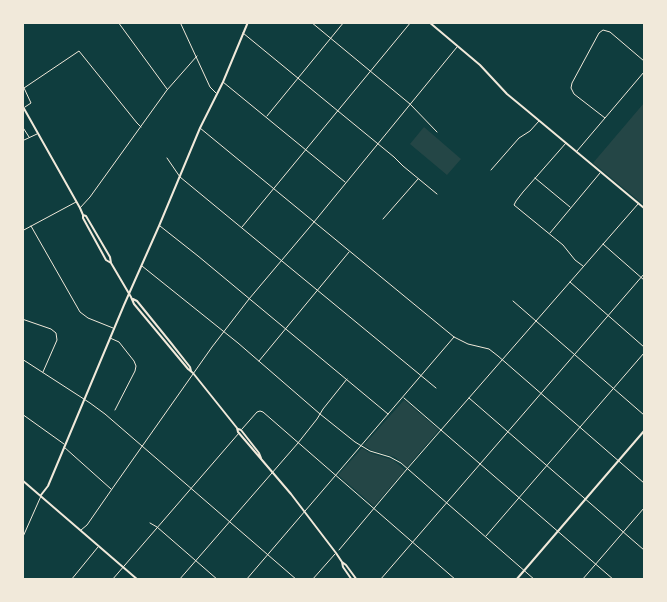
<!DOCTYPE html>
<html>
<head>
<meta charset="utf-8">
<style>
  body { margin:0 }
  #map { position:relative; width:667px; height:602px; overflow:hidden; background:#0f3d3e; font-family:"Public Sans",sans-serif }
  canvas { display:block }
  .frame { position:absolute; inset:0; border:24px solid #f1e9da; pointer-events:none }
</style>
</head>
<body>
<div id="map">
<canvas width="667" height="602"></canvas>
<div class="frame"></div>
</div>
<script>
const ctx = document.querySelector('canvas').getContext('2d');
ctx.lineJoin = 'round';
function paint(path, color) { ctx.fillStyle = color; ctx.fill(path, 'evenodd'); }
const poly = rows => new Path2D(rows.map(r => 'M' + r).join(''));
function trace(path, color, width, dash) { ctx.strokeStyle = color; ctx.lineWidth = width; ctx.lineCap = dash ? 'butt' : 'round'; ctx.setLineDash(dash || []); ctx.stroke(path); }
const green = poly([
  [644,103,644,205,593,163],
  [424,127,461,159,447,175,410,144],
  [404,400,439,430,407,467,395,457,371,450,364,445],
  [362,448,370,453,393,460,405,470,374,506,338,475]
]);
const minor = poly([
  [118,22,167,89],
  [180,22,210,87,216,93],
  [311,22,410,104,437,132],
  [243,33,394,157,403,166,437,194],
  [644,61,610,32,603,30,599,33,572,83,571,88,574,94,605,118,644,72],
  [223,82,345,182],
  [25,107,31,103,24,88,79,51,137,123,141,127],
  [267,116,344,22],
  [22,126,29,137],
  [200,128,454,337,468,344,489,349,498,356,644,483],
  [22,141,37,134],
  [566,143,523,192,516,201,514,205,563,245,575,260,583,266],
  [577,151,605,118],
  [167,158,180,177,436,388],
  [491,170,519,138,530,131,539,121],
  [535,178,570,207],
  [80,208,90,197,167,90,197,56],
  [383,219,418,179],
  [31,226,80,312,88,318,113,328],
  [160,226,198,256,388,414],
  [242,227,411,22],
  [22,231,76,202],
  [550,233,600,173],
  [603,244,644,280],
  [142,266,238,343,320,414,355,442,370,451,390,457,401,463,535,580],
  [570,282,644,347],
  [513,301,644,415],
  [22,319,51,329,56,333,57,340,43,372],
  [110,338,119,342,134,361,136,366,135,371,115,410],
  [22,359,90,403,105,414,297,580],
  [259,361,349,252],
  [404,398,614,580],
  [469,398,644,550],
  [22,414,64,444],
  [242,429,257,412,260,411,263,412,456,580],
  [64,447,111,489],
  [150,523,157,527,218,580],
  [81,530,87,525,112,489,212,347,249,299,314,222,457,47],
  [486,536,644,353],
  [22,539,41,496],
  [339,550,407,469,638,204],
  [71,580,98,547],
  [112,580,239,433],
  [179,580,298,443,317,419,323,409,347,379],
  [246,580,454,337],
  [312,580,335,554],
  [380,580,644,274],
  [582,580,644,508]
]);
const tertiary = poly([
  [429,22,480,65,507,94,524,108,644,208],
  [22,480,138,580],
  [41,495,48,486,124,305,159,226,200,128,223,82,248,22]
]);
const secondary = poly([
  [516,580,644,431]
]);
const primary = poly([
  [22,105,80,208,83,215,83,218,106,260,111,263],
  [83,215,86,216,110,257,111,263,131,297,134,304,188,369,193,373,237,428,238,432,291,494,336,553,342,562,343,567,352,580],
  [133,299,137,301,171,343,190,367,191,371],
  [238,429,241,430,259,453,261,458],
  [342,562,346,565,357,580]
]);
paint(green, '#244646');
trace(minor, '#f1e9da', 1);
trace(tertiary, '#f1e9da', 2);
trace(secondary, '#f1e9da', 2);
trace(primary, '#f1e9da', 2);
</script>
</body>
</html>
